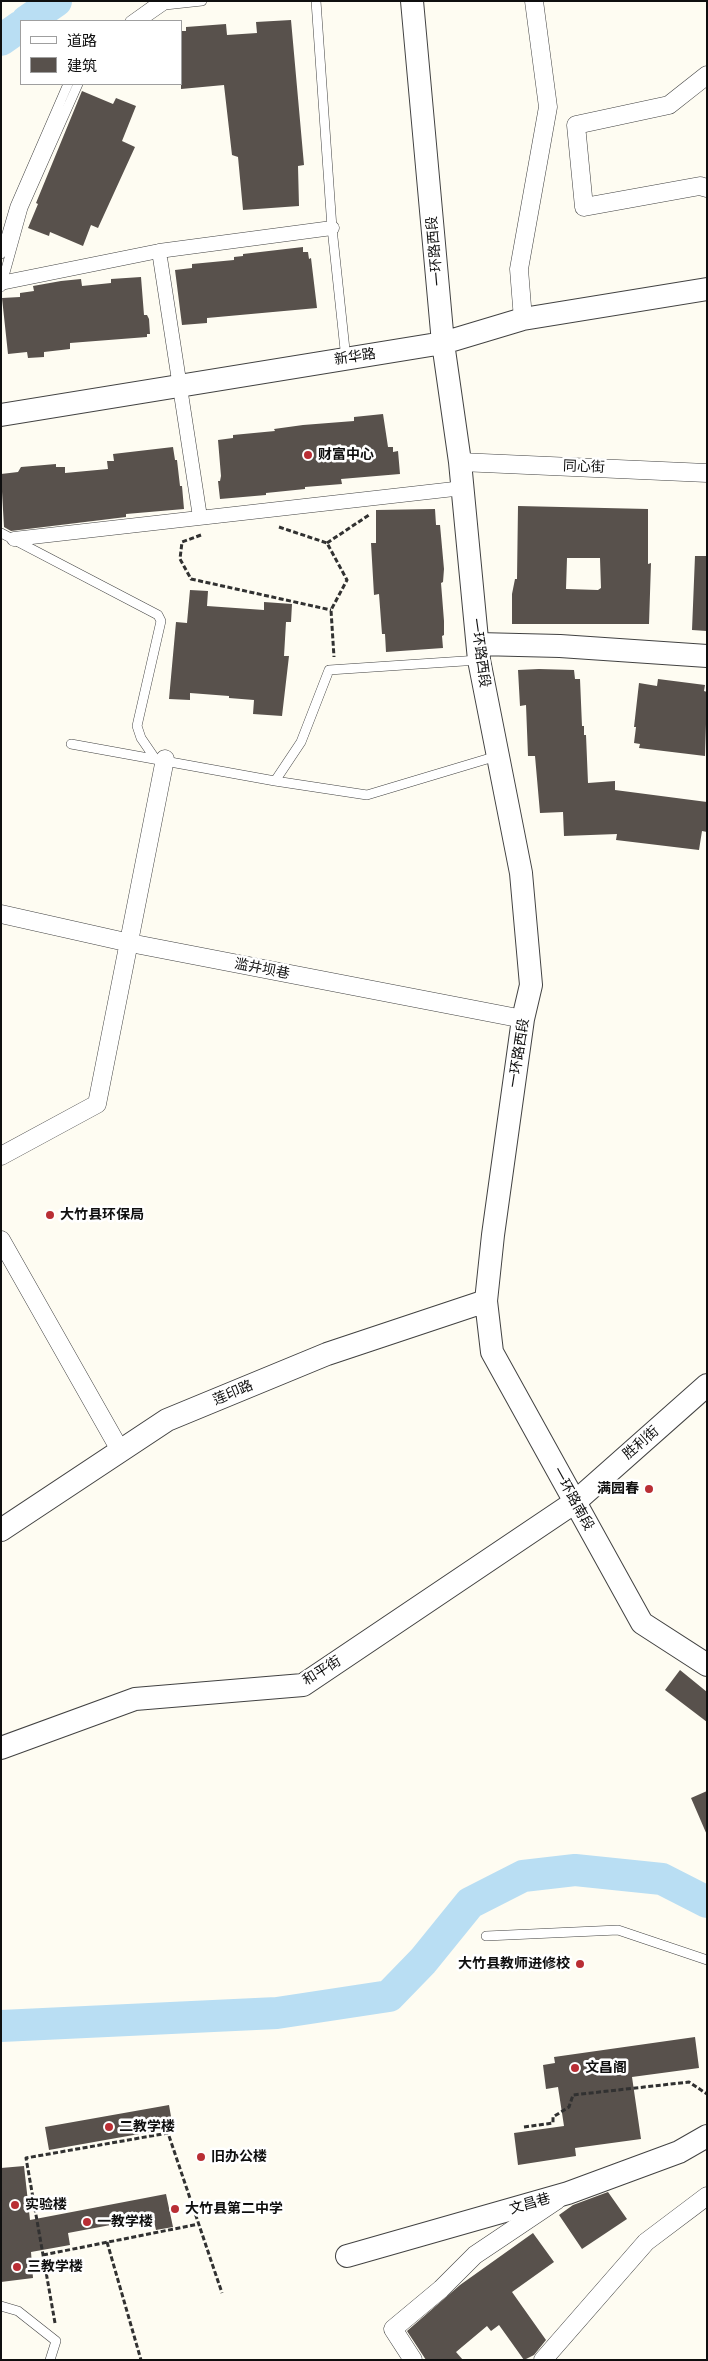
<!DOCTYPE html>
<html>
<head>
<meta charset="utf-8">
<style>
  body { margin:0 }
  #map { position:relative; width:708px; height:2361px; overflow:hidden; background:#fefcf2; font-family:Literata,"Noto Sans SC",serif }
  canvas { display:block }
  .frame { position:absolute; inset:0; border:2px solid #0f0f0f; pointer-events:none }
  .legend { position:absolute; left:20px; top:20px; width:162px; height:65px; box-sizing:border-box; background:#fff; border:1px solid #9f9f9f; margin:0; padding:6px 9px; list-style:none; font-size:15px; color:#0f0f0f }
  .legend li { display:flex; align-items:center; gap:10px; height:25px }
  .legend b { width:25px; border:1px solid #9f9f9f }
</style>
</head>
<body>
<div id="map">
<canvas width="708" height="2361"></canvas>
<div class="frame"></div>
<ul class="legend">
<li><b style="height:6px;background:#fff"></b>道路</li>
<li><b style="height:14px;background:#58514c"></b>建筑</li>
</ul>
</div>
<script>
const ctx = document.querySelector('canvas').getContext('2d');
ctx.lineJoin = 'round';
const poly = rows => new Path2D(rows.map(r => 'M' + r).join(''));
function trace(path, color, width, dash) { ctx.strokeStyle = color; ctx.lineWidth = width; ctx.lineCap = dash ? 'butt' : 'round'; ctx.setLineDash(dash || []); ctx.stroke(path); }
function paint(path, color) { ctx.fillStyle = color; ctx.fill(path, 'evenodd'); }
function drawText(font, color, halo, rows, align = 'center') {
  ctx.font = font + ' Literata,"Noto Sans SC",serif'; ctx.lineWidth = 5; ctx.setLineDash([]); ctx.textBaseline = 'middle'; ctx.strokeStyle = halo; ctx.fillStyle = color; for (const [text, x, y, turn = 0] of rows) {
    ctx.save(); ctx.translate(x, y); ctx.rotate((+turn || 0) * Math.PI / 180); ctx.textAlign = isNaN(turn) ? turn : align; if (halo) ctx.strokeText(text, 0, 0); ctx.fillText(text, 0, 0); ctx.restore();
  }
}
const river = poly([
  [27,21,56,1],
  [1,40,21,26],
  [1,2026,277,2013,389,1996,423,1961,470,1903,523,1876,575,1870,662,1879,707,1902]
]);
const building = poly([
  [291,20,304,165,298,166,299,206,243,210,238,157,232,155,224,85,181,89,181,31,186,31,186,27,226,24,227,35,257,33,256,22],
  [82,91,113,104,116,98,136,106,122,141,135,147,98,228,91,225,83,246,50,232,49,236,28,228,38,204,36,203],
  [303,247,303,252,308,252,309,259,311,258,317,308,207,318,207,323,182,325,175,270,192,268,192,264,234,260,234,257,243,256,243,254],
  [141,277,144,315,147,315,149,319,150,334,147,334,147,337,70,343,70,349,44,352,44,357,28,358,27,352,8,354,2,298,20,297,20,293,34,291,33,286,61,281,81,279,82,286,111,283,111,279],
  [383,414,388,447,393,447,393,452,398,451,400,474,341,479,342,484,305,487,305,489,266,493,266,495,220,499,218,481,220,481,221,476,218,440,233,438,233,435,275,431,274,429,303,425,354,421,354,417],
  [173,447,175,460,177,460,180,486,182,486,184,509,126,514,126,517,11,531,4,527,1,474,18,472,21,467,56,464,56,467,65,467,65,473,108,469,107,461,114,461,113,454],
  [518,506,648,509,648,564,651,563,649,624,512,624,512,594,515,579,517,579],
  [567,558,600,558,601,588,598,590,566,589],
  [435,509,436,525,440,525,444,569,443,582,441,583,444,621,444,635,442,636,443,648,386,652,385,634,382,634,379,594,374,595,371,543,376,543,376,510],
  [695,556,707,556,707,631,692,630],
  [190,590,208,591,207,606,264,610,264,602,292,604,291,622,286,622,284,656,289,656,282,716,253,714,254,700,229,698,229,696,190,693,190,700,169,699,176,622,187,623],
  [539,669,574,670,575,679,580,679,582,726,584,726,584,735,586,735,588,783,615,781,615,790,707,802,707,832,702,831,699,850,616,840,617,834,564,836,563,812,540,813,535,756,528,756,526,705,520,706,518,670],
  [658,679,705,685,704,691,707,692,705,756,639,748,640,744,634,743,636,727,634,727,639,683,657,686],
  [680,1670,707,1692,707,1722,665,1690],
  [707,1791,707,1835,691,1798],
  [695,2037,699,2068,632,2077,641,2139,575,2148,576,2156,518,2165,514,2133,564,2126,558,2087,546,2089,543,2065,555,2063,554,2057],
  [169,2105,173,2128,49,2150,45,2127],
  [24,2166,30,2220,166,2194,173,2227,156,2230,153,2217,68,2233,70,2245,31,2252,33,2278,1,2282,1,2168],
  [608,2192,627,2219,582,2249,559,2215,573,2205],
  [533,2233,554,2262,512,2292,546,2340,534,2355,524,2360,499,2325,491,2331,487,2326,456,2352,463,2360,426,2360,407,2331,460,2285]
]);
const path = poly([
  [279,527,327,543,347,580,331,610,334,657],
  [201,535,182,542,180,559,191,579,331,610],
  [327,543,369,515],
  [524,2127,553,2123,553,2117,569,2107,573,2095,689,2082,707,2094],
  [107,2242,141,2360],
  [43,2255,199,2224],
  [55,2323,26,2158,168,2133,222,2293]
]);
const service = poly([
  [316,1,332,228,346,359],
  [130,21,158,1],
  [142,21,165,5,202,1],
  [1,254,15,206,68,84],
  [1,287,23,208,78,84],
  [1,533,158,615,161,621,137,726,141,738,154,757],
  [71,744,275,781,367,795,497,756],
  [275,781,301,742,329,670,479,660],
  [486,1936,618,1930,707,1960],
  [1,2306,18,2311,56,2341,50,2360]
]);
const pedestrian = poly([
  [159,251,332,228],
  [1,283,159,251,200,517],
  [14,539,463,488]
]);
const minor = poly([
  [707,75,669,105,576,125,584,207,700,186,707,188],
  [523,319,519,269,548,107,534,1],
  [460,462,707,473],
  [1,914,130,943,523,1019],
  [1,1156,97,1104,165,759],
  [1,1240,120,1450],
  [413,2360,393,2329,441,2289,475,2255,557,2200],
  [543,2360,646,2242,707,2196]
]);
const tertiary = poly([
  [412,1,443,343,460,462,479,660,521,873,531,985,523,1019,493,1235,486,1301,492,1352,642,1623,707,1665],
  [1,415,443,343,523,319,707,289],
  [478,644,560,646,707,656],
  [1,1530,167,1420,327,1354,486,1301],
  [1,1748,135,1699,303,1685,575,1502,707,1385],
  [347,2256,568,2193,679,2152,707,2136]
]);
const markers = [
  [308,455,5,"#b92e34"],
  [50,1215,5,"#b92e34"],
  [649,1489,5,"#b92e34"],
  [580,1964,5,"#b92e34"],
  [575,2068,5,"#b92e34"],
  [109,2127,5,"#b92e34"],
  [201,2157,5,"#b92e34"],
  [15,2205,5,"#b92e34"],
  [175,2209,5,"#b92e34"],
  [87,2222,5,"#b92e34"],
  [17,2267,5,"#b92e34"]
];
const streetNames = [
  ["一环路西段",435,251,-95],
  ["新华路",355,357,-9],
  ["同心街",584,467,2],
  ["一环路西段",480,653,82],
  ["滥井坝巷",262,969,11],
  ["一环路西段",519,1053,-81],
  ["莲印路",233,1393,-23],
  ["胜利街",641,1443,-41],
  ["一环路南段",573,1499,61],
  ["和平街",322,1671,-32],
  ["文昌巷",530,2204,-16]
];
const poiNames = [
  ["财富中心",318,455],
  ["大竹县环保局",60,1215],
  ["满园春",639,1489,"right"],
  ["大竹县教师进修校",570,1964,"right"],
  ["文昌阁",585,2068],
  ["二教学楼",119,2127],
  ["旧办公楼",211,2157],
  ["实验楼",25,2205],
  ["大竹县第二中学",185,2209],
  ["一教学楼",97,2222],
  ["三教学楼",27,2267]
];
trace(river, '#b9def3', 32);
paint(building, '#58514c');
trace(service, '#424242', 10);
trace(pedestrian, '#424242', 15);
trace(minor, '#424242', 19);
trace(tertiary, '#424242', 24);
trace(path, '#313131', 3, [5, 2.5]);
trace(service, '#fff', 9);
trace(pedestrian, '#fff', 14);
trace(minor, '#fff', 18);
trace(tertiary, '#fff', 22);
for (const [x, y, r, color] of markers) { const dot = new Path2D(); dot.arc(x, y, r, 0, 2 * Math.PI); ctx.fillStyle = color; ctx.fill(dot); trace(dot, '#fff', 2); }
drawText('14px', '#0f0f0f', '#fff', streetNames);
drawText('bold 14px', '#0f0f0f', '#fff', poiNames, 'left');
</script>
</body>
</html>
